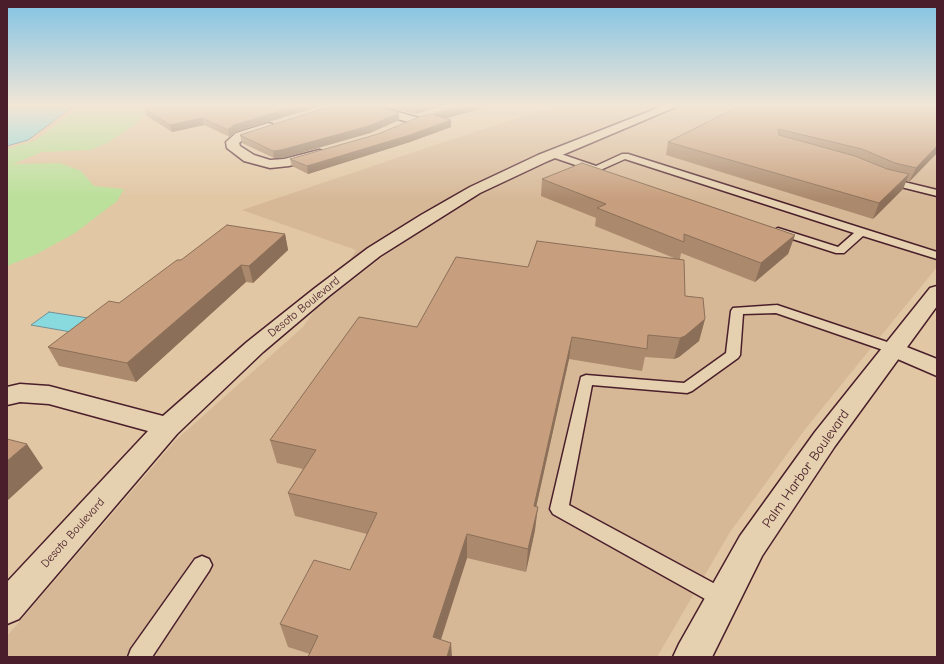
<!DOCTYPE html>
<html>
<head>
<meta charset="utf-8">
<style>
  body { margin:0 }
  #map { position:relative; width:944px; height:664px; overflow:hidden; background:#e1c7a4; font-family:"Comic Neue",sans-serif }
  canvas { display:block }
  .frame { position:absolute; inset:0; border:8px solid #4a1f2b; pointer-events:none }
</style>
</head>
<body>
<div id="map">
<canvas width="944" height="664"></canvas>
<div class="frame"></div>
</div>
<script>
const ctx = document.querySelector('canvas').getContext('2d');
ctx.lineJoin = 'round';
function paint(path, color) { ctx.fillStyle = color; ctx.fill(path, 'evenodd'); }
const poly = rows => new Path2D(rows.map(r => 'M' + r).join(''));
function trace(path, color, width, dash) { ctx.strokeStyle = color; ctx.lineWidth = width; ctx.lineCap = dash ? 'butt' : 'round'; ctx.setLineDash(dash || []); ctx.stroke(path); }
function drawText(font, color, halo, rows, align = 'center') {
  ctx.font = font + ' "Comic Neue",sans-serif'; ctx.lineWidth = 3.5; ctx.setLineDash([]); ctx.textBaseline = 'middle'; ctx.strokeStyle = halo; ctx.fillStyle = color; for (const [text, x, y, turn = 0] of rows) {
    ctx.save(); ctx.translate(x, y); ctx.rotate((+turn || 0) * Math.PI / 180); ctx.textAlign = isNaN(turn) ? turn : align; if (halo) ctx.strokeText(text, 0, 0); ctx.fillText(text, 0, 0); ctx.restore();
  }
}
const built = poly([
  [556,106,662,106,506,168,419,214,350,260,356,250,242,210,462,136],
  [684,106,937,106,937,267,806,428,730,532,657,657,7,657,7,636,176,440,303,327,315,310,333,295,384,256,435,221,483,193,549,161]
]);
const green = poly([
  [80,106,147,106,147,112,133,126,107,143,91,150,42,152,13,164,60,163,81,171,94,186,124,189,117,201,75,233,37,254,7,266,7,149,36,140]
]);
const water = poly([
  [7,106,74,106,28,140,7,146,7,106],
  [49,312,88,318,71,332,31,325,49,312]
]);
const lane = poly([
  [549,152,555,152,596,166,622,154,628,154,937,252,937,259,863,236,844,253,836,253,774,233,773,231,778,228,838,247,854,233,625,159,596,172,549,156,549,152],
  [888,178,937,190,937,196,885,183,885,179,888,178],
  [777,305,899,346,901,349,899,352,889,352,776,313,743,314,740,355,738,358,692,391,687,393,592,385,569,505,730,592,733,599,730,606,723,609,553,514,550,509,581,377,586,375,684,383,726,353,731,311,733,308,777,305],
  [202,556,209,559,212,565,209,571,152,657,128,657,131,649,195,559,202,556]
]);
const street = poly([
  [359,106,377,106,419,118,421,120,415,124,360,108,359,106],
  [663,106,678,106,548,161,480,193,380,256,329,296,263,352,177,434,19,619,7,624,7,582,148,431,49,404,20,402,7,405,7,387,20,384,49,386,163,416,247,342,315,288,368,248,421,215,470,187,538,155,663,106],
  [268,123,272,124,274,127,272,130,244,139,239,143,240,146,254,155,270,160,284,159,319,150,324,151,326,154,324,157,289,166,270,168,244,161,227,148,226,142,236,133,268,123],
  [894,342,937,359,937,376,886,354,883,349,886,344,894,342]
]);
const secondary = poly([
  [937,286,937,306,835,446,762,556,712,657,673,657,679,644,740,536,815,432,930,288,937,286]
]);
const wall = poly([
  [147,106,320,106,236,132,230,137,204,125,172,132,147,116,145,109],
  [384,106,442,106,415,114],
  [937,106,937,153,909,182,906,181,903,189,873,219,666,155,668,142],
  [447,110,446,119,451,120,451,127,410,142,308,174,292,166,290,159,378,134],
  [399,120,370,133,283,158,274,158,242,143,240,135],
  [542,179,795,235,788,254,755,282,681,253,680,259,685,296,705,319,699,341,679,357,674,359,645,357,642,371,569,359,536,507,535,530,526,572,467,558,441,640,310,654,288,647,280,624,350,570,367,534,295,516,288,493,303,469,277,463,270,440,417,327,528,267,674,258,595,226,596,218,541,196],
  [285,234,288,250,253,283,246,282,136,382,59,366,48,347,119,303]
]);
const shadedWall = poly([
  [297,106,320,106,236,132,230,137,228,130,234,125],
  [420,106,442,106,415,114,415,108],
  [467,106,490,106,434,122,434,115],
  [399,113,399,120,370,133,283,158,274,158,273,151],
  [202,118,204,125,172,132,170,125],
  [451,120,451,127,410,142,308,174,307,166],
  [937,146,937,153,909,182,916,168],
  [909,174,903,189,873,219,879,203],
  [285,234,288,250,253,283,249,266],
  [795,235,788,254,755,282,761,263],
  [241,265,246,282,136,382,127,363],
  [705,319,699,341,679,357,674,359,680,338],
  [572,337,569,359,531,530,534,506],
  [27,444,43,468,7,501,7,461],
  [538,507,535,530,526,572,528,549],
  [467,534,467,558,435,657,433,637],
  [451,643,452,657,447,657]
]);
const building = poly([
  [147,106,297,106,234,125,228,130,202,118,170,125,145,109,147,106],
  [331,106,372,106,399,113,369,126,281,150,273,151,240,135,331,106],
  [409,106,420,106,415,108,409,106],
  [453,106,467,106,434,115,451,120,410,135,307,166,290,159,378,134,419,117,447,110,453,106],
  [739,106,937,106,937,146,916,168,895,163,862,149,778,129,779,135,855,156,887,169,909,174,879,203,668,142,739,106],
  [582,163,795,235,761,263,684,234,684,242,597,208,606,204,542,179,582,163],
  [227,225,285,234,249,266,241,265,127,363,48,347,109,301,119,303,177,260,181,260,227,225],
  [537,241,684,260,685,296,703,298,705,319,685,336,680,338,648,335,647,349,572,337,534,506,538,507,528,549,467,534,433,637,451,643,447,657,308,657,318,636,280,624,314,560,350,570,377,513,288,493,316,450,270,440,359,317,417,327,456,257,528,267,537,241],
  [7,439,27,444,7,461,7,439]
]);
const streetNames = [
  ["Desoto Boulevard",304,307,-39],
  ["Desoto Boulevard",73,533,-48]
];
const nearStreetnames = [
  ["Palm Harbor Boulevard",806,469,-55]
];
paint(built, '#d6b897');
paint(green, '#bbe09b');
paint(water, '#88dadf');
trace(water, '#6f8f97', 1);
trace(lane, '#4a1f2b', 3);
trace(street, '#4a1f2b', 3);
trace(secondary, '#4a1f2b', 3);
paint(lane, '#e5d1af');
paint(street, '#e5d1af');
paint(secondary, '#e5d1af');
paint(wall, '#ab896c');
paint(shadedWall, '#8b6f58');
paint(building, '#c79f7e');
trace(building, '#8b6f58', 1);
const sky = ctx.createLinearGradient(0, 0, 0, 199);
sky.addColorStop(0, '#81c3e4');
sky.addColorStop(0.53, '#f2e6d6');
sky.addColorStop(1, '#f2e6d600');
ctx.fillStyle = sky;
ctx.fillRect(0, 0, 944, 199);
drawText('12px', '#4a1f2b', '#e5d1af', streetNames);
drawText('14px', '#4a1f2b', '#e5d1af', nearStreetnames);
</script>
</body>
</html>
